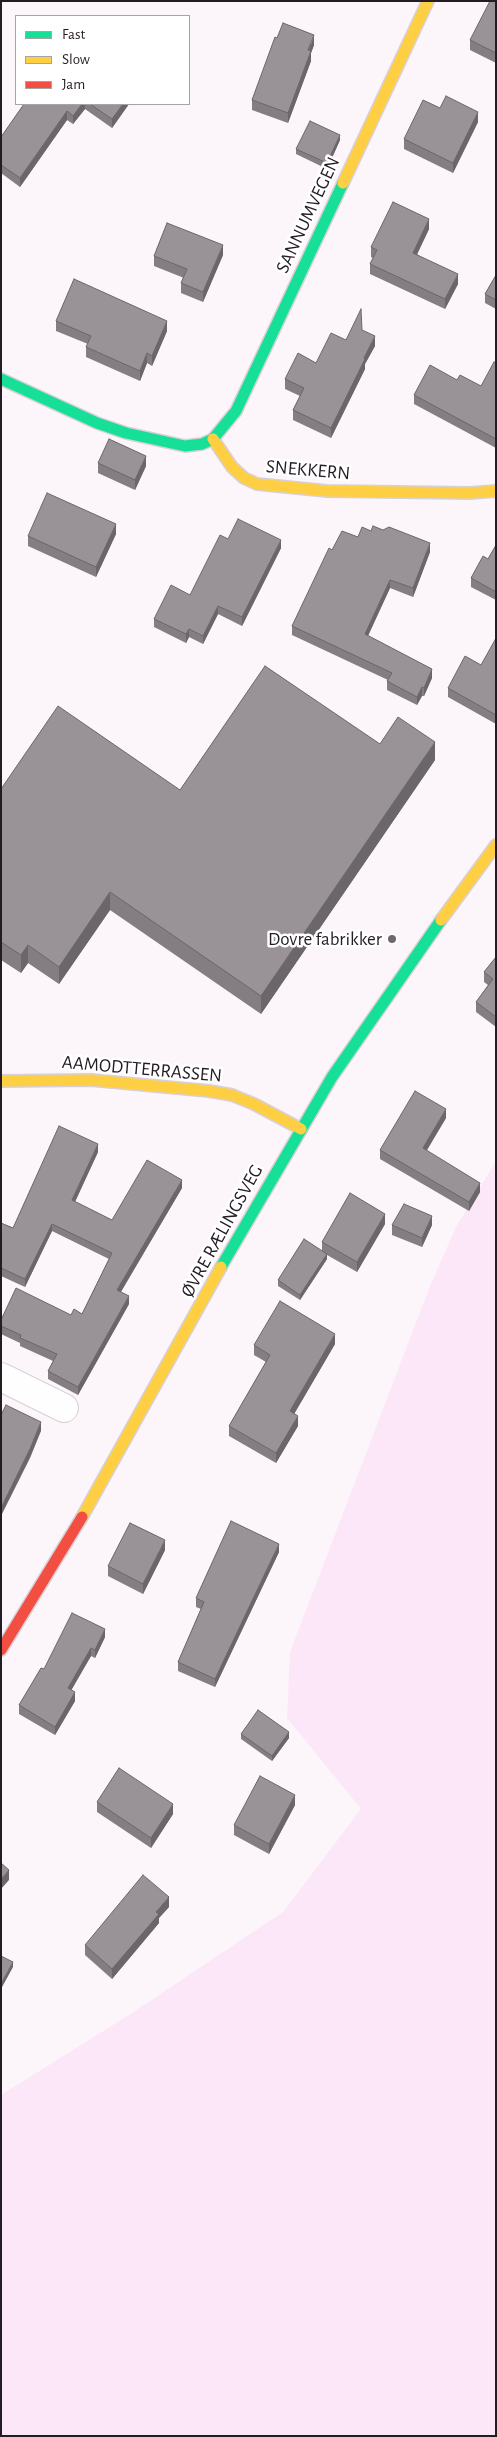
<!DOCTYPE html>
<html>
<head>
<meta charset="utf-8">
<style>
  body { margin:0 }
  #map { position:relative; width:497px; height:2437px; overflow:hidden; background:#fcf6fb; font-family:"Alegreya Sans",sans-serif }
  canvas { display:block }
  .frame { position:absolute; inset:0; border:2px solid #241c23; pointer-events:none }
  .legend { position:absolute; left:15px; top:15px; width:175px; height:90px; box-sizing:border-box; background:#fff; border:1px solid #a7a4a7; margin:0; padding:6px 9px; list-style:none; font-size:15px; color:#241c23 }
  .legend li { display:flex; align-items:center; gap:10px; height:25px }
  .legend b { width:25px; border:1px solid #a7a4a7 }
</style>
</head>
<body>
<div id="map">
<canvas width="497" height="2437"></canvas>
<div class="frame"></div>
<ul class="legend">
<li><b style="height:6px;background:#16e098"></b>Fast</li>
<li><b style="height:6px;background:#ffcf43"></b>Slow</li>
<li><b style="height:6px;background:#f24e42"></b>Jam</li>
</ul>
</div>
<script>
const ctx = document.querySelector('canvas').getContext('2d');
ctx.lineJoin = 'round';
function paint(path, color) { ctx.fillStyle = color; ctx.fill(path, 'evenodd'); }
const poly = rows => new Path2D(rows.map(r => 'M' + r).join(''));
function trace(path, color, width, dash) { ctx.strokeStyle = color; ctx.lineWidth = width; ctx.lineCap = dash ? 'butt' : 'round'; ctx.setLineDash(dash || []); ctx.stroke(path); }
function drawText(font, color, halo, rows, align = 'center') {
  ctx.font = font + ' "Alegreya Sans",sans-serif'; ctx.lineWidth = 5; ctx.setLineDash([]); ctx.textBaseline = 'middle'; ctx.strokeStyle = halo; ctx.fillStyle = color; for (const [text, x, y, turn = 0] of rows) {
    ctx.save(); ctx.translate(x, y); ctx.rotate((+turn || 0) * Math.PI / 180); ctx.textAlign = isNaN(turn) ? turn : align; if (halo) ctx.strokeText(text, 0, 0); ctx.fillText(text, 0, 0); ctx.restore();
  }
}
const green = poly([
  [496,1161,496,2436,1,2436,1,2095,129,2015,283,1912,361,1809,287,1718,290,1652,430,1286,456,1227]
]);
const street = poly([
  [1,1377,64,1408]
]);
const fast = poly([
  [1,379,97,423,126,433,185,446,202,444,213,439,236,411,343,183],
  [221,1267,332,1077,441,920]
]);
const slow = poly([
  [343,183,428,1],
  [213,439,232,467,244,478,257,484,327,491,470,493,496,491],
  [441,920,496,845],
  [1,1081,91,1080,209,1091,232,1095,254,1104,301,1129],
  [82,1517,221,1267]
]);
const jam = poly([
  [1,1650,82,1517]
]);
const wall = poly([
  [496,1,496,63,470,50,470,40],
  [277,38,314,45,311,53,311,61,288,123,252,110,252,100],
  [24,104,129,104,112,128,85,109,73,124,67,120,20,187,1,173,1,137],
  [440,108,478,122,453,173,404,149,404,139],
  [340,140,327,169,296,154,296,149],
  [429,229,417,254,458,284,445,309,370,274,370,264,373,258,371,257,371,247],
  [223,255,203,302,181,293,181,283,184,278,154,266,154,256],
  [496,275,496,309,485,303,485,294],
  [56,321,167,331,152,366,147,363,140,381,86,357,86,347,88,344,56,331],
  [362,330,375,346,365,364,365,369,331,438,293,420,293,410,300,396,285,389,285,379,316,363,346,340],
  [496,363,496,448,414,404,414,395,457,380,481,386],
  [98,463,146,466,135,490,98,473],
  [116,534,96,577,28,546,28,536],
  [358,537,430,552,413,597,390,588,368,636,432,678,424,696,422,696,417,705,387,690,387,681,388,680,292,635,292,626,332,550],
  [228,539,281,548,242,626,218,614,203,644,189,637,186,643,154,627,154,619,190,595],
  [496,545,496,600,471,587,471,578,488,559],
  [496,641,496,724,448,697,448,688,481,665],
  [380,744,435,760,261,1014,110,910,59,984,28,963,21,973,1,960,1,789,180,790],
  [496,957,496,1027,476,1012,476,1002,488,985,484,982,484,972],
  [446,1118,426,1150,480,1192,469,1211,380,1159,380,1150],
  [98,1152,75,1202,112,1220,182,1188,121,1292,129,1304,78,1395,48,1379,48,1371,53,1361,20,1346,20,1343,1,1334,1,1320,82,1314,109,1259,52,1231,25,1287,1,1276,1,1223,13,1228],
  [385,1224,357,1272,327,1255,327,1259,300,1300,278,1286,278,1280,322,1250,322,1242],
  [392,1225,432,1225,422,1247,392,1235],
  [335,1344,294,1414,298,1426,276,1463,229,1436,229,1426,266,1362,254,1355,254,1345],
  [165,1550,143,1594,108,1576,108,1566],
  [279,1552,215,1687,178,1671,178,1662,201,1609,196,1607,196,1598],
  [105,1637,95,1658,91,1656,71,1690,75,1701,55,1735,19,1714,19,1705,44,1669],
  [241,1734,289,1738,272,1761,241,1739],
  [97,1802,173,1814,151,1848,97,1812],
  [295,1805,269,1854,234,1835,234,1825],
  [169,1907,159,1918,159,1923,112,1979,85,1955,85,1945]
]);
const shadedWall = poly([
  [314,35,314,45,311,53,311,61,288,123,288,113],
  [82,104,85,104,85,109,73,124,73,116],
  [123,104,129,104,112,128,112,119],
  [67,111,67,120,20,187,20,178],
  [478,112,478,122,453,173,453,163],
  [340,135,340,140,327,169,327,163],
  [429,219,429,229,413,263,413,253],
  [223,245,223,255,203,302,203,292],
  [458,274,458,284,445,309,445,299],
  [167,321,167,331,152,366,152,356],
  [375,336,375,346,365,364,365,369,331,438,331,428,364,358],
  [147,353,147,363,140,381,140,371],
  [146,456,146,466,135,490,135,480],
  [116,524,116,534,96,577,96,567],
  [281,540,281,548,242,626,242,617],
  [430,543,430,552,413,597,413,588],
  [390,580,390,588,365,642,365,634],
  [218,606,218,614,203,644,203,636],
  [189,629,189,637,186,643,186,634],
  [432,669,432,678,424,696,424,688],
  [422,687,422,696,417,705,417,697],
  [435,742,435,760,261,1014,261,996],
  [110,892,110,910,59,984,59,967],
  [28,945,28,963,21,973,21,955],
  [446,1109,446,1118,423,1157,423,1148],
  [98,1144,98,1152,72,1208,72,1200],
  [182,1180,182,1188,117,1298,117,1290],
  [480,1183,480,1192,469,1211,469,1202],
  [385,1214,385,1224,357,1272,357,1262],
  [432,1216,432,1225,422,1247,422,1238],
  [52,1224,52,1231,25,1287,25,1279],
  [327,1254,327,1259,300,1300,300,1295],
  [129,1296,129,1304,78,1395,78,1387],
  [335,1334,335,1344,290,1421,290,1411],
  [298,1416,298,1426,276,1463,276,1453],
  [41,1422,41,1431,30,1458,1,1516,1,1508],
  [165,1540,165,1550,143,1594,143,1584],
  [279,1544,279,1552,215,1687,215,1679],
  [105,1629,105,1637,95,1658,95,1650],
  [91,1648,91,1656,68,1696,68,1688],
  [75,1692,75,1701,55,1735,55,1727],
  [289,1732,289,1738,272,1761,272,1756],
  [295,1795,295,1805,269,1854,269,1844],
  [173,1804,173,1814,151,1848,151,1838],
  [9,1870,9,1880,1,1889,1,1879],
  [169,1897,169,1907,159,1918,159,1923,112,1979,112,1969,156,1912],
  [13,1962,13,1967,1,1989,1,1984]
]);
const building = poly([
  [490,1,496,1,496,53,470,40,490,1],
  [283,23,314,35,308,50,311,51,288,113,252,100,275,37,277,38,283,23],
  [446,96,478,112,453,163,404,139,423,100,440,108,446,96],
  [24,104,82,104,73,116,67,111,20,178,1,165,1,137,24,104],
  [90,104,123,104,112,119,90,104],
  [310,121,340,135,327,163,296,149,310,121],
  [393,202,429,219,413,253,458,274,445,299,370,264,377,250,371,247,393,202],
  [167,223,223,245,203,292,181,283,187,269,154,256,167,223],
  [496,275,496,300,485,294,496,275],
  [74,279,167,321,152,356,147,353,140,371,86,347,91,336,56,321,74,279],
  [361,309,362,330,375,336,364,358,365,359,331,428,293,410,304,388,285,379,298,353,316,363,331,333,346,340,361,309],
  [494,362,496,363,496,439,414,395,430,365,457,380,460,375,481,386,494,362],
  [109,439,146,456,135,480,98,463,109,439],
  [47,493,116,524,96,567,28,536,47,493],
  [238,519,281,540,242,617,218,606,203,636,189,629,186,634,154,619,171,585,190,595,220,535,228,539,238,519],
  [373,526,383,530,389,527,430,543,413,588,390,580,365,634,432,669,424,688,422,687,417,697,387,681,392,673,292,626,329,548,332,550,342,531,358,537,362,527,371,531,373,526],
  [496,545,496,592,471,578,483,556,488,559,496,545],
  [495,640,496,641,496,715,448,688,465,656,481,665,495,640],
  [265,666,380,744,398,717,435,742,261,996,110,892,59,967,28,945,21,955,1,942,1,789,58,706,180,790,265,666],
  [496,957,496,1017,476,1002,493,979,484,972,496,957],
  [415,1091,446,1109,423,1148,480,1183,469,1202,380,1150,415,1091],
  [59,1126,98,1144,72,1200,112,1220,147,1160,182,1180,117,1290,129,1296,78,1387,48,1371,57,1354,20,1338,21,1335,1,1326,1,1320,16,1288,71,1315,74,1309,82,1314,112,1253,52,1224,25,1279,1,1268,1,1223,13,1228,59,1126],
  [350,1193,385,1214,357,1262,322,1242,350,1193],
  [404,1204,432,1216,422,1238,392,1225,404,1204],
  [304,1239,327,1254,300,1295,278,1280,304,1239],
  [280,1301,335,1334,290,1411,298,1416,276,1453,229,1426,270,1355,254,1345,280,1301],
  [6,1405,41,1422,30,1449,1,1508,1,1415,6,1405],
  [231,1521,279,1544,215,1679,178,1662,204,1602,196,1598,231,1521],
  [130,1523,165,1540,143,1584,108,1566,130,1523],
  [72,1613,105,1629,95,1650,91,1648,68,1688,75,1692,55,1727,19,1705,41,1668,44,1669,72,1613],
  [258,1710,289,1732,272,1756,241,1734,258,1710],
  [119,1768,173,1804,151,1838,97,1802,119,1768],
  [260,1776,295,1795,269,1844,234,1825,260,1776],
  [1,1863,9,1870,1,1879,1,1863],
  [143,1875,169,1897,156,1912,159,1914,112,1969,85,1945,143,1875],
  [1,1956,13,1962,1,1984,1,1956]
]);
const markers = [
  [392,939,5,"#70686f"]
];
const streetNames = [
  ["SANNUMVEGEN",308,215,-65],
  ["SNEKKERN",308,470,5],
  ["AAMODTTERRASSEN",142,1069,5],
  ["ØVRE RÆLINGSVEG",222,1231,-61]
];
const poiNames = [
  ["Dovre fabrikker",382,939]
];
paint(green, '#fce7f9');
trace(street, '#d8d0d7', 30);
trace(fast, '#d8d0d7', 14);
trace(slow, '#d8d0d7', 14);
trace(jam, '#d8d0d7', 14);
trace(street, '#fffefe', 28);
trace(fast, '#16e098', 11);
trace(slow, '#ffcf43', 11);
trace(jam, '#f24e42', 11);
paint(wall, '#847e82');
paint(shadedWall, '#6b666a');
paint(building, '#999297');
trace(building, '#6b666a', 1);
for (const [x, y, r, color] of markers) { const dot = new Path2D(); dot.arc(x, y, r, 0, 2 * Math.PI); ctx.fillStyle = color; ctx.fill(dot); trace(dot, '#fff', 2); }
drawText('19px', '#241c23', '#fff', streetNames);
drawText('19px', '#241c23', '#fff', poiNames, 'right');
</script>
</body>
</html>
